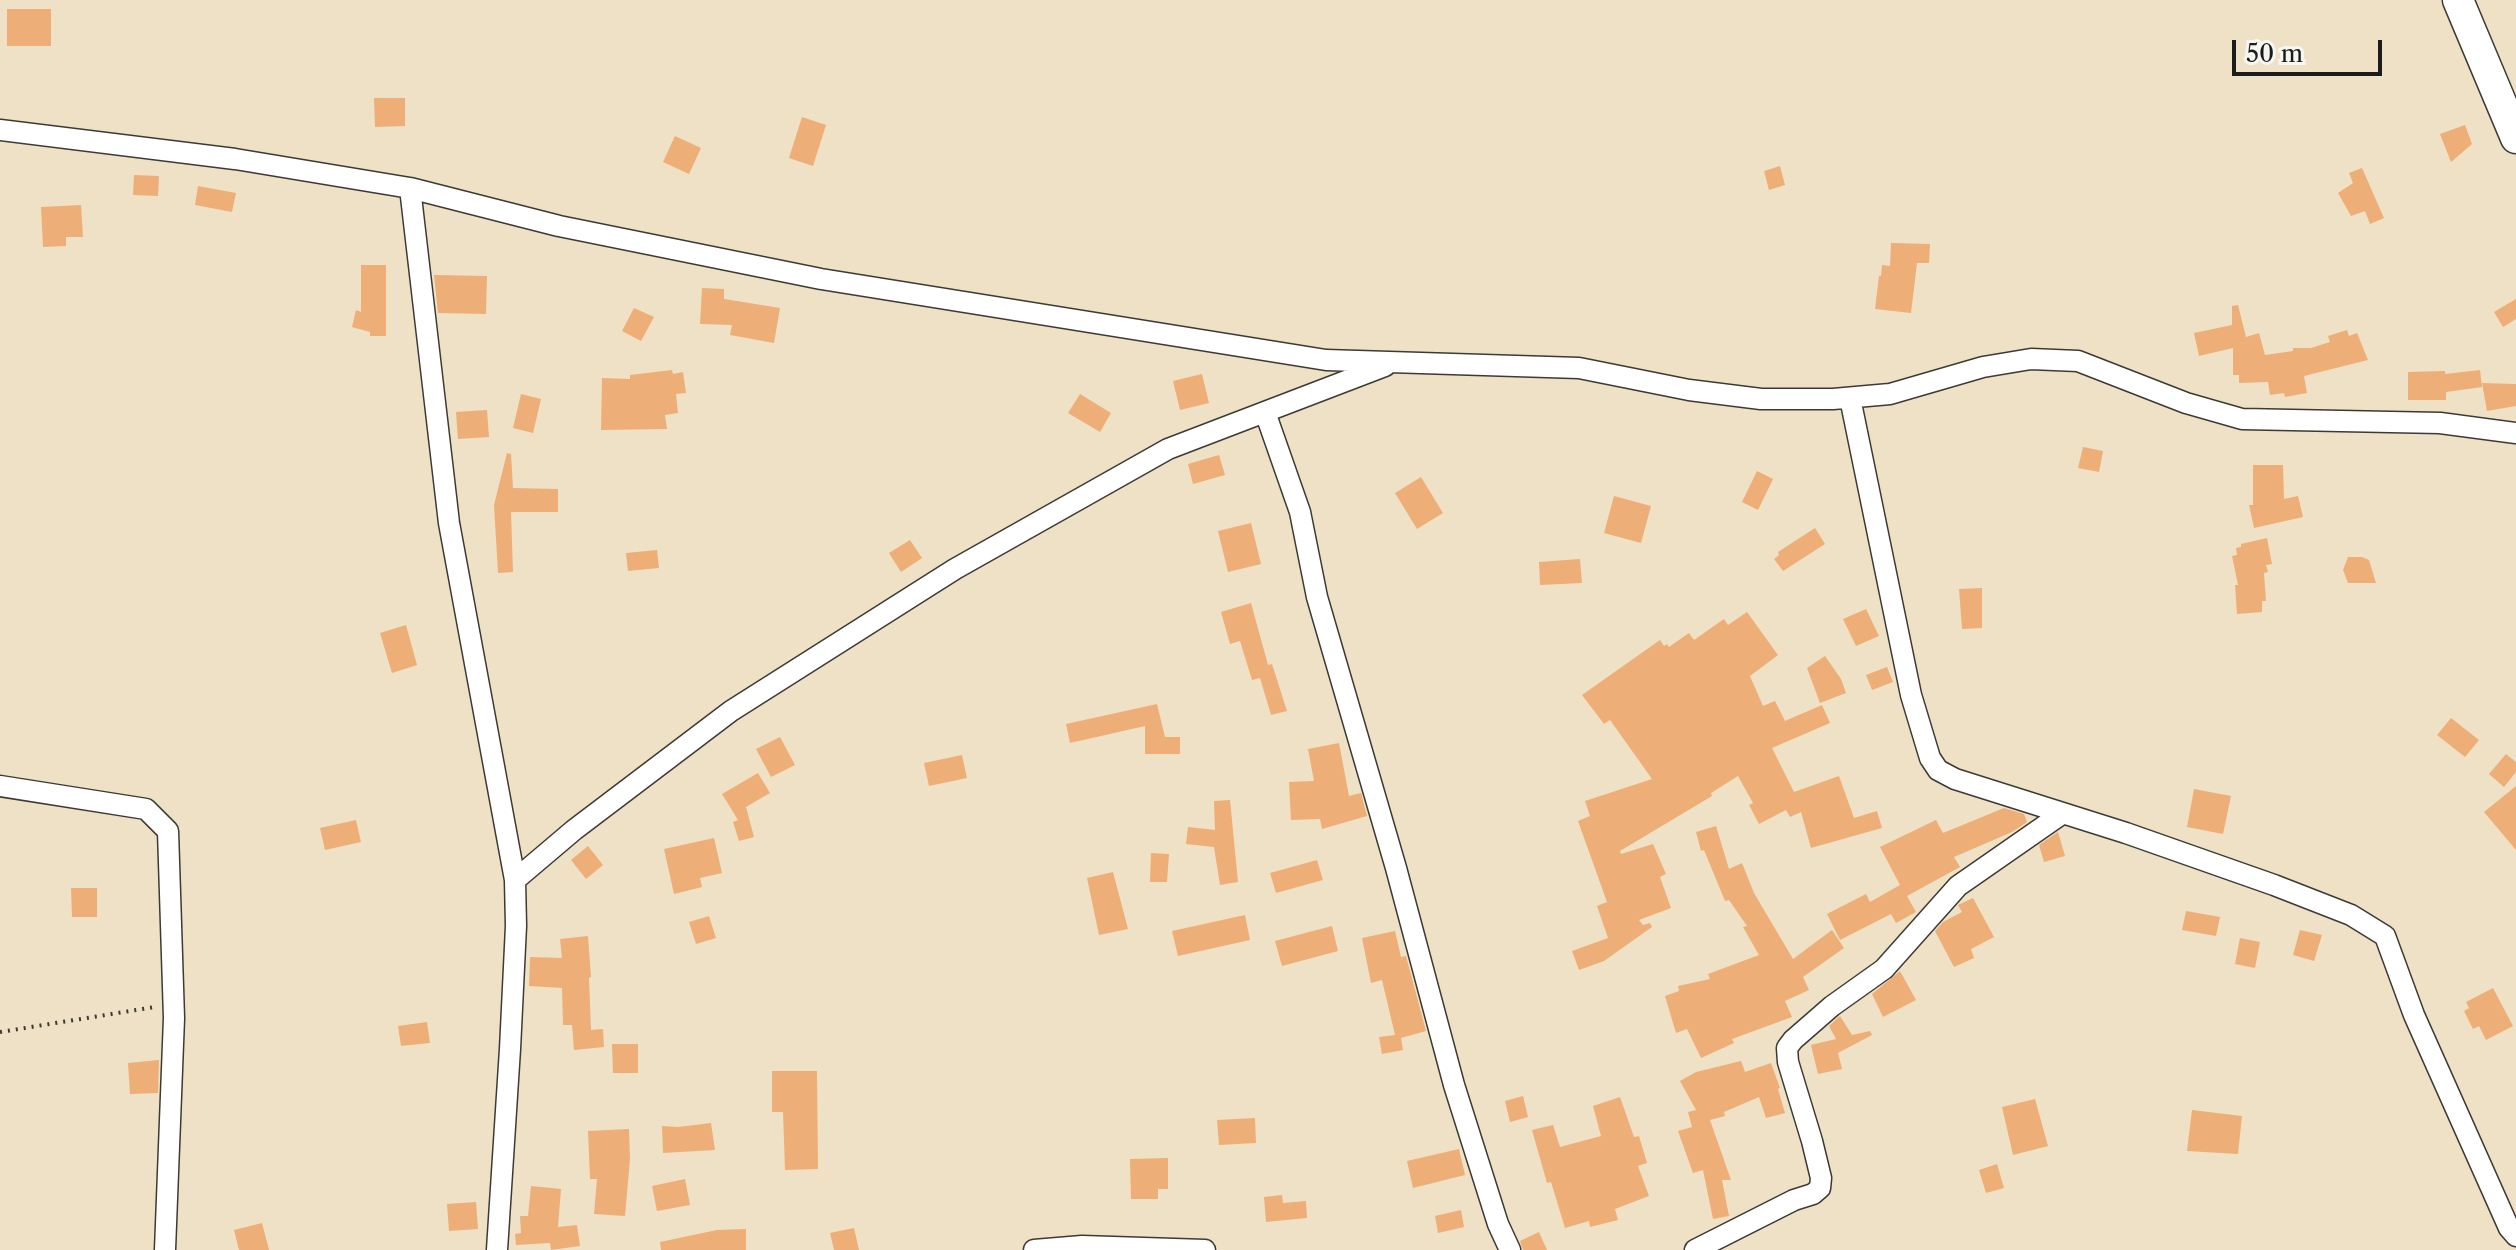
<!DOCTYPE html>
<html>
<head>
<meta charset="utf-8">
<style>
  body { margin:0 }
  #map { position:relative; width:2516px; height:1250px; overflow:hidden; background:#efe1c5; font-family:"Libre Caslon Text",serif }
  canvas { display:block }
  .scale { position:absolute; left:2232px; top:40px; width:150px; height:36px; box-sizing:border-box; border:4px solid #1c1c1c; border-top:0; padding-left:10px; font-size:24px; line-height:28px; white-space:nowrap; color:#1c1c1c; -webkit-text-stroke:6px #f6f6f2; paint-order:stroke }
</style>
</head>
<body>
<div id="map">
<canvas width="2516" height="1250"></canvas>
<div class="scale">50 m</div>
</div>
<script>
const ctx = document.querySelector('canvas').getContext('2d');
ctx.lineJoin = 'round';
function paint(path, color) { ctx.fillStyle = color; ctx.fill(path, 'evenodd'); }
const poly = rows => new Path2D(rows.map(r => 'M' + r).join(''));
function trace(path, color, width, dash) { ctx.strokeStyle = color; ctx.lineWidth = width; ctx.lineCap = dash ? 'butt' : 'round'; ctx.setLineDash(dash || []); ctx.stroke(path); }
const building = poly([
  [7,9,51,9,51,46,7,46],
  [374,98,405,98,405,126,375,127],
  [802,117,826,125,813,166,789,158],
  [2465,125,2472,144,2451,162,2440,134],
  [675,136,701,148,689,174,663,162],
  [1780,166,1785,185,1769,190,1764,171],
  [2362,168,2384,218,2370,224,2365,211,2351,216,2338,193,2353,183,2349,173],
  [134,175,159,176,158,196,133,195],
  [198,186,236,193,232,212,195,205],
  [81,205,83,237,66,237,66,246,43,247,41,207],
  [1891,243,1930,244,1929,263,1917,263,1911,313,1875,309,1879,276,1881,276,1882,265,1890,266],
  [361,265,386,265,386,336,370,336,370,332,352,327,356,310,361,312],
  [434,275,487,276,486,314,438,313],
  [702,288,724,289,724,299,780,308,774,343,730,335,732,325,700,324],
  [2516,299,2516,319,2503,327,2494,312],
  [2238,305,2246,337,2259,333,2265,355,2293,351,2293,348,2311,348,2330,342,2328,336,2347,330,2349,336,2357,333,2368,360,2304,376,2307,393,2285,397,2284,393,2270,395,2268,382,2239,383,2239,375,2233,375,2233,348,2199,356,2194,333,2232,325,2232,306],
  [634,308,654,317,641,341,622,331],
  [672,370,673,374,683,372,686,393,676,394,678,413,665,415,667,429,601,430,602,378,630,379,630,375],
  [2480,370,2482,387,2446,392,2446,400,2408,400,2408,372,2445,371,2445,374],
  [1202,374,1209,403,1180,410,1173,381],
  [2482,383,2516,384,2516,406,2487,411],
  [521,394,541,399,533,433,513,428],
  [1080,394,1111,413,1100,432,1068,413],
  [487,410,489,437,458,439,456,412],
  [2083,447,2103,451,2099,472,2078,468],
  [507,453,511,454,513,488,558,489,558,512,511,512,513,572,498,573,494,505],
  [1219,455,1225,475,1193,484,1188,464],
  [2253,465,2283,465,2284,499,2298,496,2303,517,2254,528,2249,505,2253,505],
  [1757,471,1773,479,1758,510,1742,502],
  [1421,477,1443,513,1417,529,1395,493],
  [1614,496,1651,506,1641,543,1604,533],
  [1251,523,1261,564,1228,572,1218,531],
  [1815,528,1825,544,1783,571,1774,559,1779,555,1778,552],
  [2267,538,2272,564,2266,565,2268,572,2264,573,2266,601,2262,601,2262,612,2237,614,2235,585,2238,585,2232,556,2237,555,2236,548,2241,547,2241,544],
  [910,540,922,558,901,572,889,553],
  [657,550,659,568,628,571,626,553],
  [2348,557,2362,557,2369,560,2376,583,2348,583,2343,570],
  [1580,559,1582,583,1540,585,1539,562],
  [1982,588,1982,628,1962,629,1959,589],
  [1251,603,1268,665,1272,664,1287,711,1271,715,1260,678,1252,680,1240,641,1230,644,1221,612],
  [1866,609,1879,636,1856,646,1843,619],
  [1747,612,1778,655,1750,676,1763,706,1775,701,1785,721,1822,705,1830,723,1772,748,1794,792,1839,776,1854,818,1877,811,1882,828,1811,848,1801,812,1790,817,1786,810,1759,824,1749,805,1753,803,1738,776,1711,793,1712,796,1620,851,1621,854,1653,844,1666,874,1660,877,1671,908,1639,920,1643,925,1650,923,1652,927,1604,961,1579,970,1572,951,1608,938,1597,906,1607,902,1578,821,1590,816,1585,801,1652,779,1610,720,1604,724,1582,695,1660,640,1664,646,1667,644,1669,647,1689,633,1694,640,1724,619,1728,625],
  [406,625,417,665,392,673,380,633],
  [1825,656,1841,679,1846,693,1820,703,1807,668],
  [1887,667,1893,682,1872,690,1866,675],
  [1157,704,1165,737,1180,737,1180,754,1145,754,1145,726,1070,743,1066,724],
  [2451,718,2479,740,2465,757,2437,735],
  [780,737,795,765,771,777,756,749],
  [1339,743,1349,796,1361,793,1367,816,1322,829,1320,819,1291,820,1289,782,1314,781,1308,749],
  [2506,754,2516,762,2516,772,2504,787,2489,774],
  [962,755,967,778,929,786,924,763],
  [758,773,770,793,746,807,754,837,739,841,733,822,738,820,722,794],
  [2516,786,2516,850,2484,812],
  [2194,789,2231,796,2223,834,2187,827],
  [1230,800,1238,882,1220,885,1214,847,1186,844,1188,827,1215,830,1214,801],
  [2004,808,2024,814,2027,822,2012,832,1954,857,1960,867,1907,896,1916,912,1896,923,1891,914,1840,940,1827,914,1866,894,1870,902,1900,885,1880,847,1936,820,1943,833],
  [356,820,361,842,325,850,320,828],
  [1716,826,1729,869,1742,863,1754,893,1793,959,1832,930,1844,948,1803,977,1809,990,1785,1001,1792,1017,1732,1039,1734,1043,1701,1058,1687,1029,1676,1033,1665,996,1679,991,1678,986,1710,979,1708,974,1759,955,1743,927,1747,926,1729,900,1725,901,1704,850,1701,851,1696,832],
  [2058,832,2065,856,2044,862,2039,845],
  [714,838,722,873,700,878,702,887,674,894,664,849],
  [588,846,603,865,586,879,571,860],
  [1151,853,1169,854,1167,882,1150,882],
  [1317,860,1323,880,1276,893,1270,873],
  [1113,872,1128,929,1099,935,1087,878],
  [71,888,97,888,97,917,72,917],
  [1973,898,1994,937,1971,949,1974,958,1954,967,1935,931,1943,922,1962,912,1958,905],
  [2186,911,2220,917,2216,936,2182,930],
  [1245,915,1250,940,1178,956,1172,931],
  [709,916,716,938,696,944,689,922],
  [1332,926,1338,951,1282,966,1275,941],
  [2300,930,2322,935,2314,961,2293,955],
  [1395,931,1401,957,1406,956,1426,1031,1401,1038,1403,1050,1382,1054,1379,1037,1395,1035,1382,980,1371,983,1362,938],
  [588,936,591,977,589,978,591,1030,603,1029,604,1047,574,1050,572,1025,563,1025,562,988,529,986,530,957,562,958,560,939],
  [2240,938,2260,942,2255,968,2235,964],
  [1900,971,1916,1000,1883,1017,1872,994],
  [2493,988,2513,1026,2486,1040,2479,1026,2473,1029,2464,1011,2469,1008,2466,1002],
  [1840,1016,1852,1035,1870,1031,1872,1035,1838,1053,1842,1069,1818,1074,1811,1045,1836,1039,1829,1026],
  [427,1022,430,1043,401,1046,398,1026],
  [612,1044,638,1044,638,1073,613,1073],
  [159,1060,158,1093,130,1094,128,1063],
  [1741,1061,1745,1072,1771,1063,1780,1088,1778,1089,1785,1113,1766,1118,1759,1097,1724,1112,1725,1116,1710,1120,1731,1180,1722,1180,1729,1216,1713,1219,1703,1170,1693,1173,1678,1131,1692,1127,1688,1112,1696,1110,1680,1081,1696,1072],
  [772,1071,817,1071,818,1169,785,1170,783,1112,772,1112],
  [1523,1096,1528,1117,1510,1122,1505,1101],
  [1620,1097,1634,1137,1639,1136,1647,1163,1638,1166,1649,1196,1615,1209,1618,1220,1590,1227,1589,1221,1565,1228,1551,1182,1547,1183,1532,1130,1553,1125,1560,1147,1601,1136,1593,1106],
  [2035,1099,2048,1146,2013,1155,2002,1107],
  [2192,1110,2242,1116,2238,1154,2187,1151],
  [1255,1118,1256,1143,1219,1145,1217,1120],
  [711,1123,715,1150,663,1153,662,1126,678,1127],
  [629,1129,630,1159,625,1216,594,1214,597,1179,590,1179,588,1131],
  [1459,1149,1465,1175,1413,1188,1407,1161],
  [1168,1158,1168,1189,1158,1189,1158,1199,1131,1199,1130,1159],
  [1997,1164,2004,1188,1986,1193,1979,1170],
  [685,1179,690,1205,657,1211,652,1186],
  [531,1186,561,1189,558,1227,577,1225,580,1246,551,1250,550,1243,516,1245,515,1234,521,1233,520,1216,528,1216],
  [1282,1195,1283,1203,1306,1201,1307,1218,1266,1222,1264,1197],
  [476,1202,478,1229,449,1231,447,1204],
  [1461,1210,1464,1227,1438,1233,1435,1216],
  [262,1223,269,1250,239,1250,234,1230],
  [854,1228,859,1250,834,1250,830,1233],
  [746,1229,746,1250,661,1250,660,1242,717,1230],
  [1539,1232,1547,1250,1523,1250,1520,1241]
]);
const path = poly([
  [0,1032,155,1007]
]);
const street = poly([
  [0,130,235,159,410,188,559,226,821,279,1326,360,1579,368,1689,390,1761,399,1833,399,1890,394,1983,367,2031,359,2078,361,2186,403,2242,419,2440,423,2516,433],
  [410,188,449,523,515,880,516,926,510,1049,497,1250],
  [1850,398,1911,695,1930,758,1938,770,1955,779,2126,833,2274,885,2351,915,2385,936,2414,1015,2509,1228,2516,1236],
  [1265,412,1300,512,1317,597,1396,868,1454,1085,1498,1224,1510,1250],
  [0,786,146,809,168,831,174,1018,165,1250],
  [515,880,574,830,731,711,955,569,1168,449,1385,366],
  [1034,1250,1082,1246,1205,1250],
  [1695,1250,1794,1200,1813,1194,1820,1188,1821,1178,1812,1141,1788,1062,1787,1048,1793,1040,1832,1006,1884,969,1958,886,2063,813]
]);
const secondary = poly([
  [2458,0,2516,138]
]);
paint(building, '#eeae77');
trace(street, '#3c3a35', 23);
trace(secondary, '#3c3a35', 33);
trace(path, '#3c3a35', 4, [2, 6]);
trace(street, '#fff', 20);
trace(secondary, '#fff', 30);
</script>
</body>
</html>
